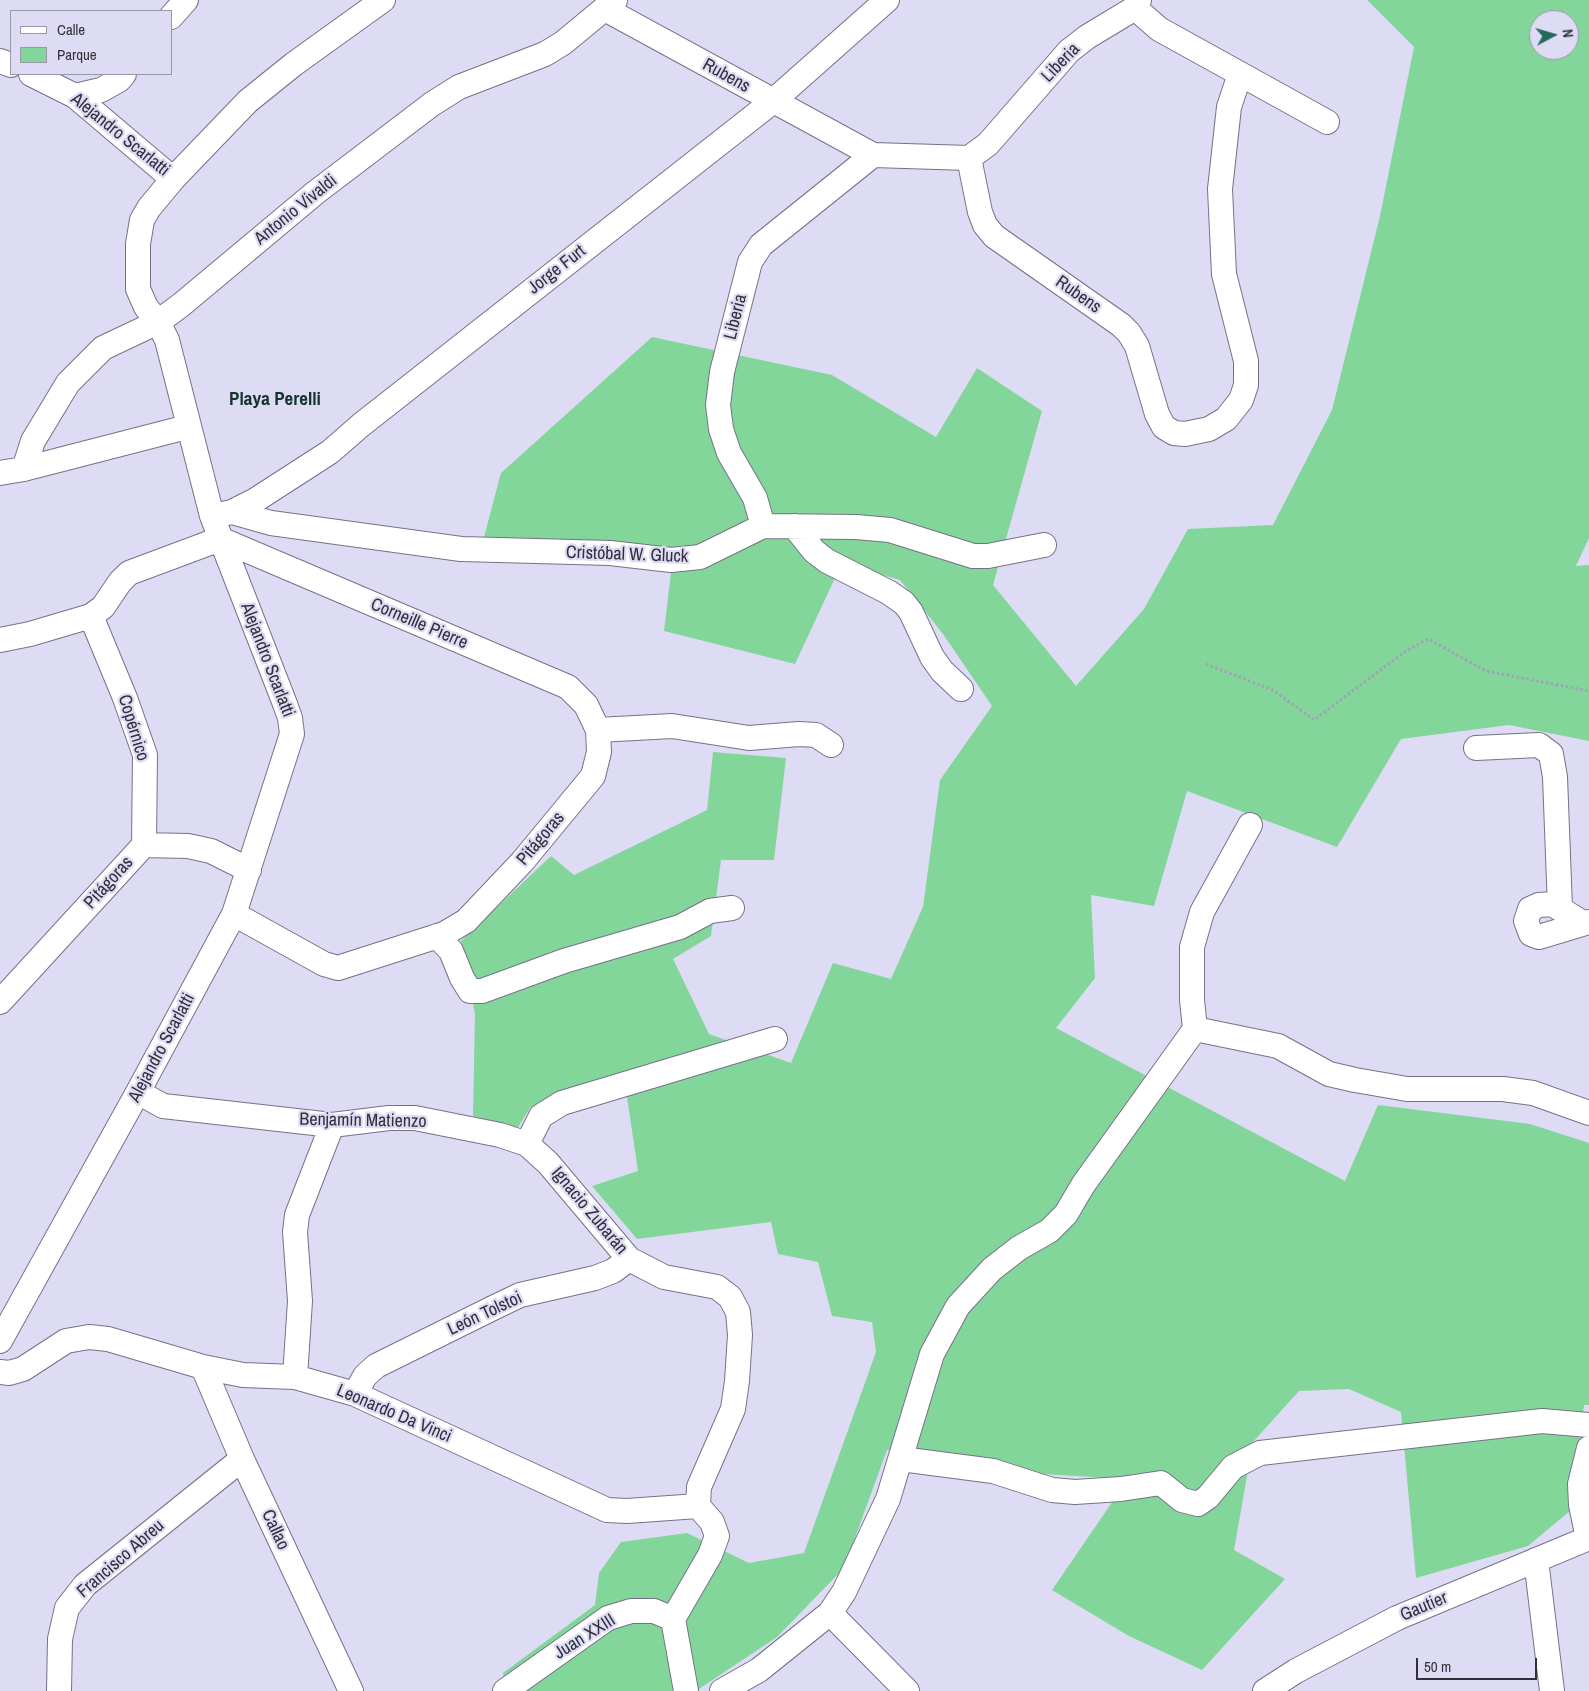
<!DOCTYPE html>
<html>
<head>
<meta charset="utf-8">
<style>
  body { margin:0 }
  #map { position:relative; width:1589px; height:1691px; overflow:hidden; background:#dedcf5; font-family:"Archivo Narrow",sans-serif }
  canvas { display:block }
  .legend { position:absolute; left:10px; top:10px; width:162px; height:65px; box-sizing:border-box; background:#dedcf5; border:1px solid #9997aa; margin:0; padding:6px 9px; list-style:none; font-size:15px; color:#313039 }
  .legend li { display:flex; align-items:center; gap:10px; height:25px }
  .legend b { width:25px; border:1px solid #9997aa }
  .north { position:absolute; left:1529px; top:10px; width:50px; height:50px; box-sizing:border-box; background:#dedcf5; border:1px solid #9997aa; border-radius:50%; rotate:84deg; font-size:14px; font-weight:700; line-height:20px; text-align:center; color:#313039 }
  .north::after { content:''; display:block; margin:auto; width:18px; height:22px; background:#25695b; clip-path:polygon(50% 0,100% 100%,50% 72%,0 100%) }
  .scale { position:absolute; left:1416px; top:1658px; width:121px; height:22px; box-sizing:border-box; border:2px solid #313039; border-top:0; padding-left:6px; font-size:15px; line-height:18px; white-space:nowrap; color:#313039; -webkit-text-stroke:4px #dedcf5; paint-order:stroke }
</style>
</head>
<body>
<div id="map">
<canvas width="1589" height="1691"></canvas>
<ul class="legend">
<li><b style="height:6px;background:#fff"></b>Calle</li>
<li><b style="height:14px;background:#83d69a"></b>Parque</li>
</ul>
<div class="north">N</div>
<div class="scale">50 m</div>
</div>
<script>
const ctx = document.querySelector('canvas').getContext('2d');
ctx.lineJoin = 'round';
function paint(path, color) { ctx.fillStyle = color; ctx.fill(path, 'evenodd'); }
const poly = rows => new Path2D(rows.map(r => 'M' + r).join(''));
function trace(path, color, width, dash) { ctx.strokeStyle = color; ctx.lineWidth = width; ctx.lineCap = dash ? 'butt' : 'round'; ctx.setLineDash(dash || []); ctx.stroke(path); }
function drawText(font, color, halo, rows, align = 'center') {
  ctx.font = font + ' "Archivo Narrow",sans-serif'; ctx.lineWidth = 4.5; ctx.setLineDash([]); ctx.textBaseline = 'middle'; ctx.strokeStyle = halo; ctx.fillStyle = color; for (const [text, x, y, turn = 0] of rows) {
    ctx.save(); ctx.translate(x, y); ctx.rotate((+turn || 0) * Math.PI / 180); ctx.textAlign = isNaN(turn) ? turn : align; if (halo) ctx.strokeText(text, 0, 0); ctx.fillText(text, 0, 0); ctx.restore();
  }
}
const green = poly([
  [1367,0,1589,0,1589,538,1576,566,1589,565,1589,741,1509,725,1401,739,1337,847,1187,791,1154,906,1091,895,1095,978,1056,1028,1345,1181,1378,1105,1530,1124,1589,1143,1589,1405,1584,1405,1571,1510,1528,1546,1416,1578,1401,1412,1349,1389,1299,1391,1253,1442,1234,1550,1285,1579,1202,1670,1129,1636,1052,1590,1128,1479,1042,1474,931,1454,887,1450,844,1568,777,1637,696,1691,505,1691,503,1673,595,1605,599,1573,621,1542,687,1533,749,1563,804,1553,876,1352,872,1322,832,1316,818,1262,778,1254,771,1222,637,1239,592,1186,638,1171,624,1077,530,1108,517,1129,473,1116,475,1014,461,941,551,856,574,875,707,810,713,752,786,758,774,860,721,860,711,936,673,959,709,1034,791,1063,833,963,891,979,923,907,940,780,992,706,943,634,900,580,842,563,795,664,664,631,674,548,484,537,501,473,652,337,832,375,936,437,977,368,1042,411,993,585,1076,686,1144,609,1188,529,1273,525,1332,410,1380,216,1414,47],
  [1539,20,1569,20,1569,50,1539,50]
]);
const path = poly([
  [1206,664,1273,690,1314,720,1403,653,1428,639,1486,671,1589,691]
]);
const minor = poly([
  [1135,8,1159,29,1327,122],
  [605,9,873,155,969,158,980,212,985,225,994,236,1121,325,1129,333,1137,346,1157,414,1164,427,1174,433,1185,434,1209,429,1226,419,1241,400,1246,385,1246,361,1224,274,1220,189,1229,107,1240,74],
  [171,17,186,0],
  [0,61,11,65],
  [31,74,75,96,173,179],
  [75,96,101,90,119,80,124,74],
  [969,158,988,144,1069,51,1087,37,1135,8,1139,0],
  [24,469,33,441,68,383,103,348,158,322,181,305,315,193,432,104,459,87,545,54,563,43,615,0],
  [0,473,24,469,187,427],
  [232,512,271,523,461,549,610,553,671,560,700,557,763,526,856,527,890,530,973,556,988,556,1044,545],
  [212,516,232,512,254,501,330,452,361,425,772,102,887,0],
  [763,526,755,498,729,453,721,429,718,405,722,372,750,262,761,245,873,155],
  [794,526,814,551,827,561,888,592,904,603,911,612,932,657,942,671,961,689],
  [91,616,125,698,145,755,144,845],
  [0,640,30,634,91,616,103,607,120,582,129,573,220,539,568,687,586,705,598,730,599,752,593,776,522,862,466,921,444,934,338,968,324,964,234,914],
  [598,730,672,726,749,738,799,734,816,735,831,745],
  [1476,748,1539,745,1551,754,1555,777,1560,908],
  [1583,923,1552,904,1539,905,1530,909,1526,921,1531,934,1539,937,1589,922],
  [437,936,451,951,462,978,470,991,482,991,564,961,680,927,710,911,732,908],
  [0,1002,144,845,188,846,211,851,249,870],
  [1195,1029,1278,1046,1329,1074,1355,1080,1407,1089,1503,1089,1533,1093,1589,1113],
  [1195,1029,1192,1000,1192,947,1202,912,1250,825],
  [138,1092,163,1106,332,1125,389,1118,415,1118,500,1135,527,1144,548,1163,629,1259,664,1277,717,1287,730,1297,738,1312,740,1335,737,1381,733,1409,699,1487,698,1506],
  [527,1144,541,1116,562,1103,775,1039],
  [0,1341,138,1092,234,914,292,734,290,718,285,704,212,516,167,340,158,322,146,307,138,289,138,244,142,220,149,208,173,179,248,101,294,64,383,0],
  [203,1367,242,1459,351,1691],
  [0,1372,9,1373,23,1369,66,1341,89,1337,108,1339,203,1367,243,1375,295,1377,355,1394,607,1510,627,1511,698,1506],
  [295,1377,300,1301,295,1232,297,1215,332,1125],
  [355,1394,365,1376,376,1366,493,1308,520,1295,595,1278,613,1271,629,1259],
  [901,1459,993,1471,1052,1490,1075,1492,1121,1489,1161,1483,1182,1500,1198,1504,1208,1497,1233,1467,1260,1453,1542,1421,1589,1425],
  [1588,1538,1581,1505,1580,1484,1589,1448],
  [1536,1560,1552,1691],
  [830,1613,907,1691],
  [59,1691,60,1639,67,1608,85,1585,242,1459],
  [505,1691,608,1618,631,1611,654,1611,673,1619],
  [686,1691,673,1619,710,1555,717,1536,712,1522,698,1506],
  [722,1691,759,1670,830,1613,844,1592,888,1499,932,1354,958,1306,992,1269,1019,1248,1049,1231,1066,1214,1083,1185,1195,1029],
  [1265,1691,1296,1671,1397,1618,1589,1538]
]);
const streetNames = [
  ["Liberia",1061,63,-46],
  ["Rubens",726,76,29],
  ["Alejandro Scarlatti",120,135,39],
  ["Antonio Vivaldi",296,210,-39],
  ["Jorge Furt",557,270,-38],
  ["Rubens",1078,295,35],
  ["Liberia",736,317,-76],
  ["Cristóbal W. Gluck",627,555,2],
  ["Corneille Pierre",419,624,23],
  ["Alejandro Scarlatti",267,660,69],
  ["Copérnico",133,728,73],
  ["Pitágoras",541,839,-50],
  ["Pitágoras",109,883,-48],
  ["Alejandro Scarlatti",162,1048,-62],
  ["Benjamín Matienzo",363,1121,1],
  ["Ignacio Zubarán",589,1211,50],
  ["León Tolstoi",485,1314,-25],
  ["Leonardo Da Vinci",394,1414,23],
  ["Callao",275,1530,65],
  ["Francisco Abreu",121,1559,-41],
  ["Gautier",1424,1607,-23],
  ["Juan XXIII",585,1637,-32]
];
const neighbourhoodNames = [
  ["Playa Perelli",275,400]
];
paint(green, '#83d69a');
trace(minor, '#757288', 26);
trace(path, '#a3a1b5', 3, [2.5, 2.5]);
trace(minor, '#fff', 24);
drawText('18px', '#313039', '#dedcf5', streetNames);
drawText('bold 19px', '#14342d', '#dedcf5', neighbourhoodNames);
</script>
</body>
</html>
